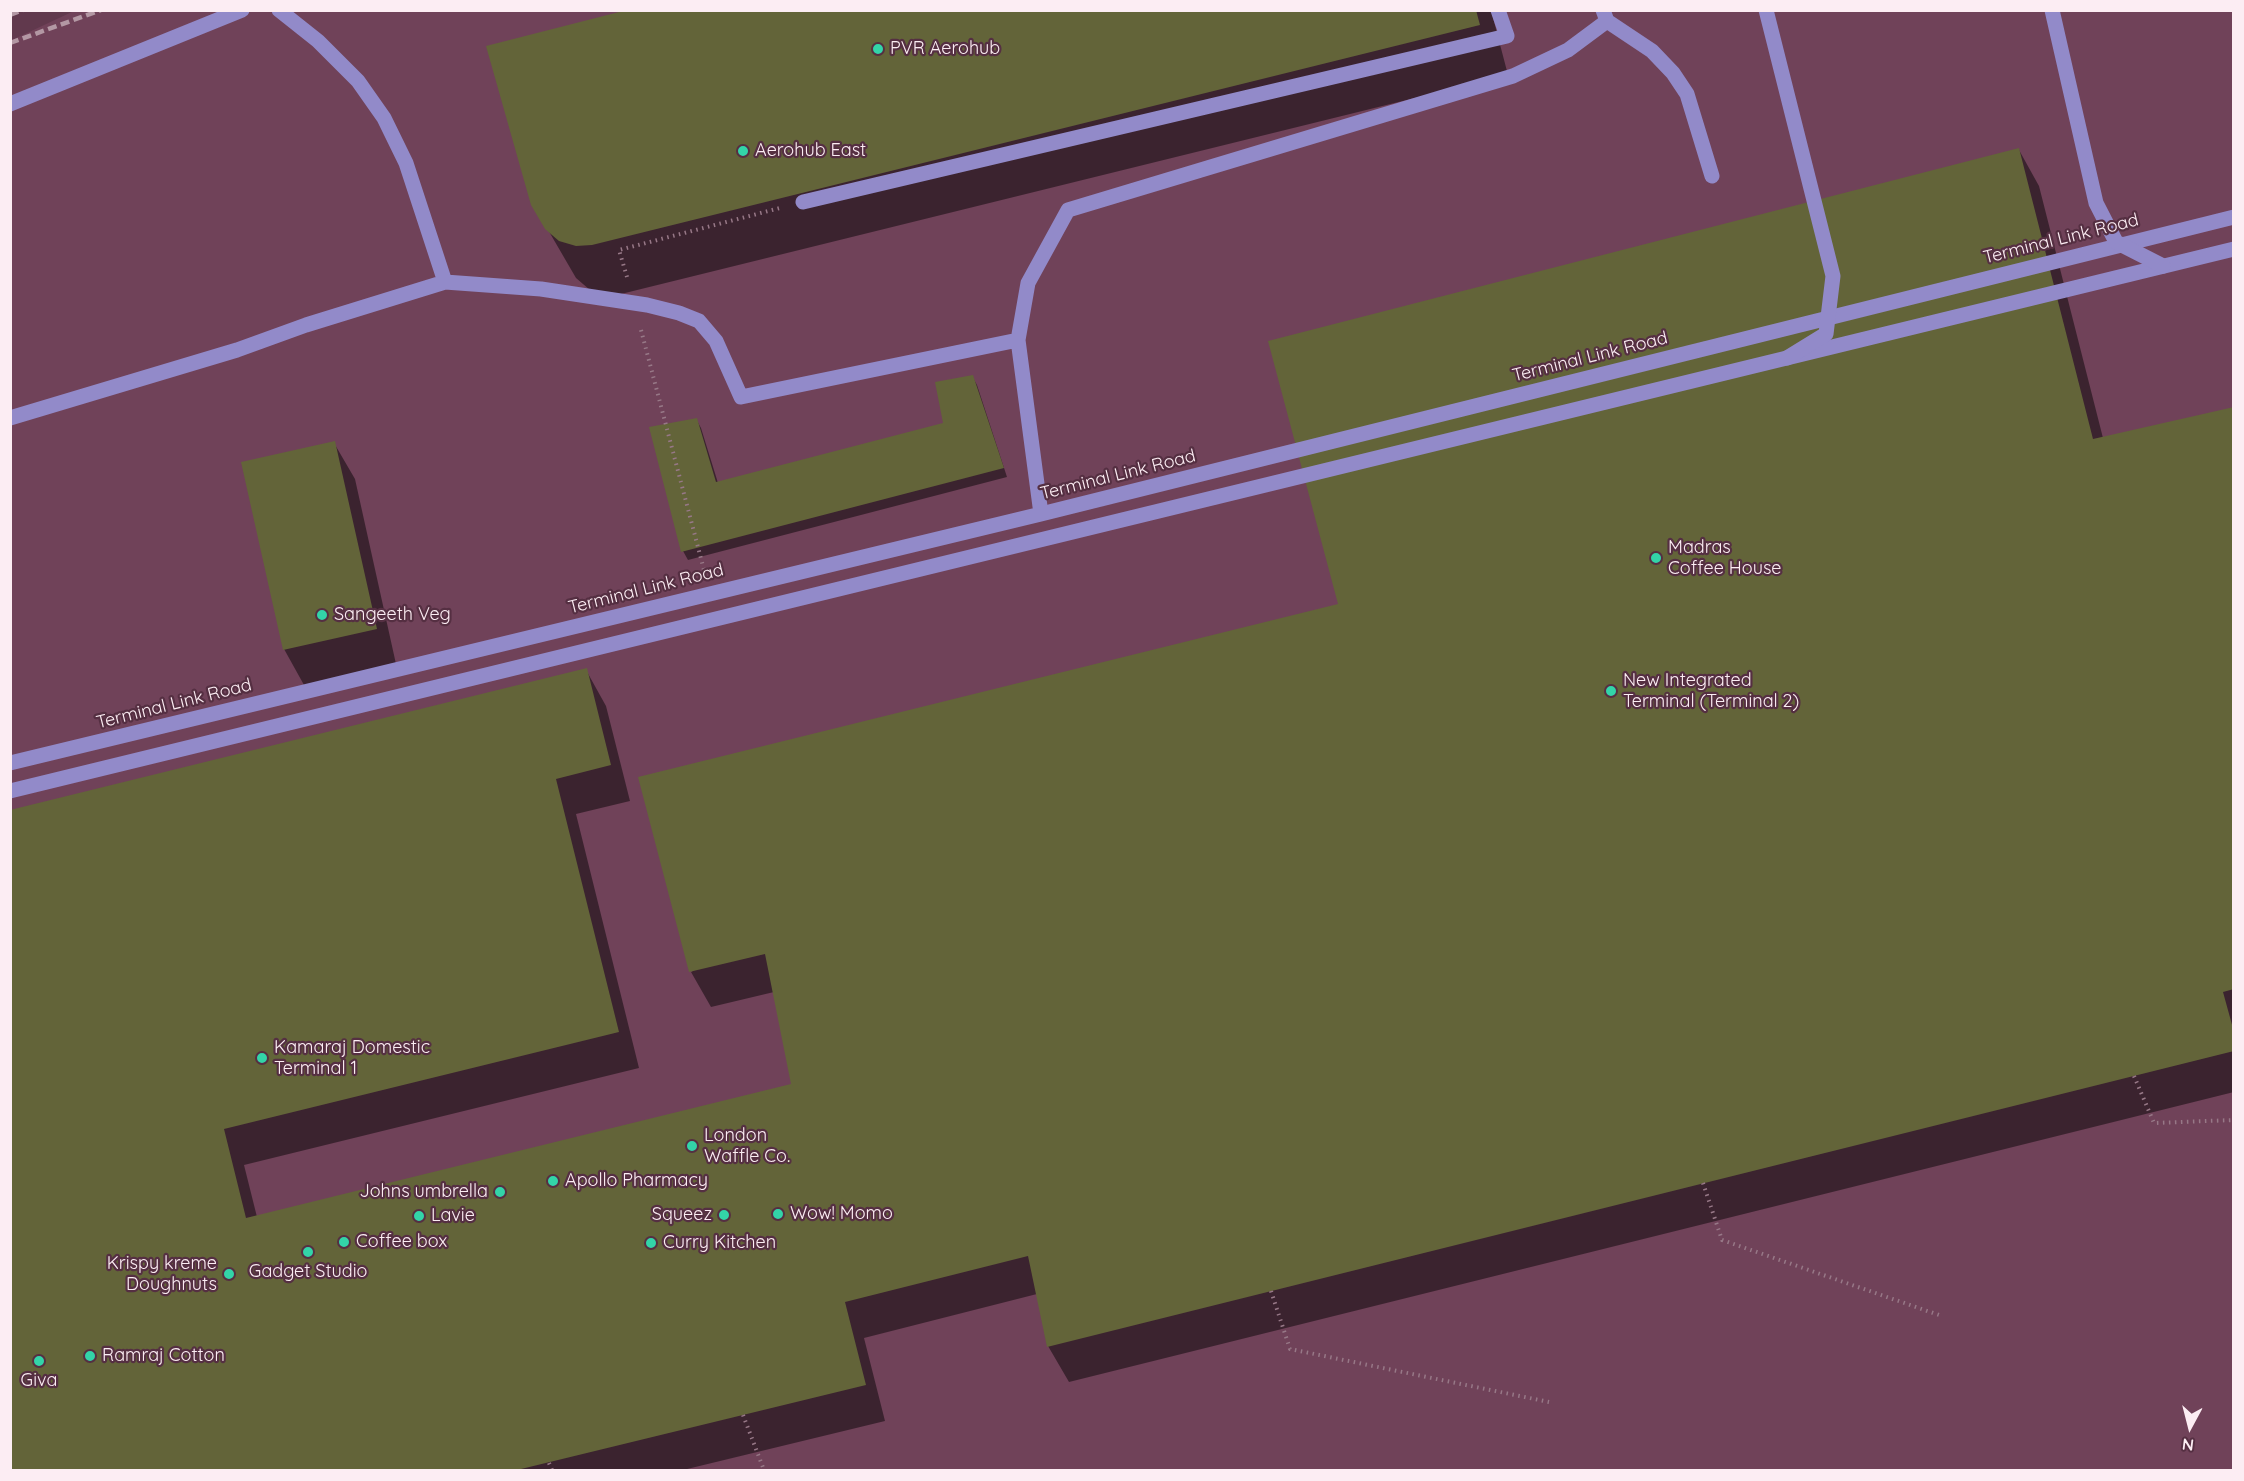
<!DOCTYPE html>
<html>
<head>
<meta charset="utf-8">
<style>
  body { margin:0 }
  #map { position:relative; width:2244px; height:1481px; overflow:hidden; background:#61394d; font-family:Quicksand,sans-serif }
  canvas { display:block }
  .frame { position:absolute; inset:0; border:12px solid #fcedf3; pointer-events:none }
  .north { position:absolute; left:2160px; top:1397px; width:60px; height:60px; -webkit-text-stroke:4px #552f42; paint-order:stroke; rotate:187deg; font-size:16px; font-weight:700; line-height:24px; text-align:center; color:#fcedf3 }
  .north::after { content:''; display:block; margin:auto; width:21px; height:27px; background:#fcedf3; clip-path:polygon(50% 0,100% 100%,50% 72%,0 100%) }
</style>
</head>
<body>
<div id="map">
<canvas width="2244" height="1481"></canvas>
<div class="frame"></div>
<div class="north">N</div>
</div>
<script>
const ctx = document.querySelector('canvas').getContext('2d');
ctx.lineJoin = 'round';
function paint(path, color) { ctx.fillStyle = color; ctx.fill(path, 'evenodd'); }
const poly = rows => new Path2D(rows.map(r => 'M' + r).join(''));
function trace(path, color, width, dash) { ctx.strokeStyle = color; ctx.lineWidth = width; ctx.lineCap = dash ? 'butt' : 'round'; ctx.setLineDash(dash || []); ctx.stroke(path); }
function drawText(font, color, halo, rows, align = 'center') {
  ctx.font = font + ' Quicksand,sans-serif'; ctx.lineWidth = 4.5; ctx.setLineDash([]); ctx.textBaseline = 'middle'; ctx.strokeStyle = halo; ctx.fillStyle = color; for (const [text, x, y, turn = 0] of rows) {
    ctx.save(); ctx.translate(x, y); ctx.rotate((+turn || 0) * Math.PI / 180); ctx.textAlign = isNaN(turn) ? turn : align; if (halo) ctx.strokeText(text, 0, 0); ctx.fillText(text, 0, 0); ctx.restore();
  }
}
const built = poly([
  [76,10,2233,11,2233,1470,11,1470,10,41]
]);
const shadow = poly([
  [629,10,1491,10,1508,75,621,294,590,290,576,278,533,204],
  [2019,150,2039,186,2103,438,2234,409,2234,1092,1069,1382,1048,1346,1037,1294,864,1338,885,1421,683,1470,10,1470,10,811,586,670,606,706,630,801,576,814,639,1068,244,1165,257,1217,792,1085,774,992,711,1007,691,972,1340,605],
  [972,376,977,385,1007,477,688,560,683,551,696,419,701,428,718,483,945,424],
  [334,443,355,479,396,664,304,685,284,649]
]);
const building = poly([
  [627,10,1476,10,1480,25,592,245,576,246,559,241,545,229,531,205,486,46],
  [2019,148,2093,439,2234,407,2234,989,2223,992,2234,1032,2234,1051,1047,1347,1028,1256,845,1302,866,1385,517,1470,10,1470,10,810,587,668,611,765,556,779,619,1032,224,1129,246,1218,791,1084,765,954,689,972,638,777,1338,604,1268,341],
  [973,375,1004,468,681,552,649,427,697,418,716,482,943,423,935,382],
  [335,441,377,629,283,650,241,462]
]);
const path = poly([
  [627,277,619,250,780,208],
  [641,330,704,570],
  [2134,1076,2154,1123,2234,1120],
  [1703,1183,1722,1240,1939,1315],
  [1271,1291,1290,1349,1549,1402],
  [743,1415,764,1470],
  [549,1463,552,1470]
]);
const minor = poly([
  [279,10,318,41,358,81,384,118,406,163,445,282],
  [1607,21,1652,51,1673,73,1687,94,1712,176],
  [10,104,242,10],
  [803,202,1507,36,1498,10],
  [10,418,237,350,306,325,445,282,541,289,647,305,679,313,699,321,716,341,741,397,1018,340],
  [1041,514,1018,340,1028,283,1068,210,1513,76,1568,50,1607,21,1603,10],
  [10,763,1041,514,2234,217],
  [10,791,2234,249]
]);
const rail = poly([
  [10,15,23,10],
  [10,43,101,10]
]);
const minorBridge = poly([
  [1766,10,1833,276,1826,334,1787,358],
  [2052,10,2096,203,2116,242,2163,266]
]);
const markers = [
  [878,49,6,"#33d4a8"],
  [743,151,6,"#33d4a8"],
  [1656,558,6,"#33d4a8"],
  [322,615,6,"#33d4a8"],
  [1611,691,6,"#33d4a8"],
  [262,1058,6,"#33d4a8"],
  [692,1146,6,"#33d4a8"],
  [553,1181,6,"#33d4a8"],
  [500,1192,6,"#33d4a8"],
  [778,1214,6,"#33d4a8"],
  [724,1215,6,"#33d4a8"],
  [419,1216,6,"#33d4a8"],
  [344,1242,6,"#33d4a8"],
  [651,1243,6,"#33d4a8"],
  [308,1252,6,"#33d4a8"],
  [229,1274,6,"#33d4a8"],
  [90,1356,6,"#33d4a8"],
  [39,1361,6,"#33d4a8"]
];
const poiNames = [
  ["PVR Aerohub",890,49],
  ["Aerohub East",755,151],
  ["Madras",1668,548],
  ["Coffee House",1668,569],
  ["Sangeeth Veg",334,615],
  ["New Integrated",1623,681],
  ["Terminal (Terminal 2)",1623,702],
  ["Kamaraj Domestic",274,1048],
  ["Terminal 1",274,1069],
  ["London",704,1136],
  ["Waffle Co.",704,1157],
  ["Apollo Pharmacy",565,1181],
  ["Johns umbrella",488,1192,"right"],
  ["Wow! Momo",790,1214],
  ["Squeez",712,1215,"right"],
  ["Lavie",431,1216],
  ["Coffee box",356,1242],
  ["Curry Kitchen",663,1243],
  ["Krispy kreme",217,1264,"right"],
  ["Doughnuts",217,1285,"right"],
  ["Gadget Studio",308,1272,"center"],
  ["Ramraj Cotton",102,1356],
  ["Giva",39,1381,"center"]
];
const streetNames = [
  ["Terminal Link Road",2061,239,-14],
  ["Terminal Link Road",1590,357,-14],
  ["Terminal Link Road",1118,475,-14],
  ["Terminal Link Road",646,589,-14],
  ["Terminal Link Road",174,704,-14]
];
paint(built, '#704259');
paint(shadow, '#0007');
paint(building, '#636439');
trace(path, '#977887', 4, [1.5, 4.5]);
trace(minor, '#928ac9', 15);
trace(rail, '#b398a4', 4.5, [9, 4.5]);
trace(minorBridge, '#928ac9', 15);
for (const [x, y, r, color] of markers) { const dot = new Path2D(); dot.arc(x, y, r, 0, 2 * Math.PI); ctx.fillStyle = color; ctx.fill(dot); trace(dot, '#552f42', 2); }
drawText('18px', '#fcedf3', '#552f42', poiNames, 'left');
drawText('18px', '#fcedf3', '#552f42', streetNames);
</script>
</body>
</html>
